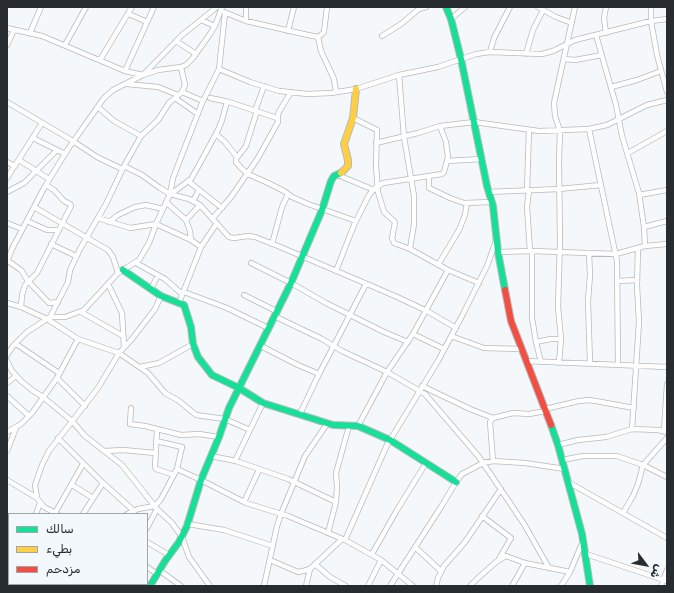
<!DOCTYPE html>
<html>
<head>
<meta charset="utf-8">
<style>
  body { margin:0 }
  #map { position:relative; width:674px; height:593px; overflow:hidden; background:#f5f8fb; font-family:Rubik,Vazirmatn,sans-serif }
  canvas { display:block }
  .frame { position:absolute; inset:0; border:8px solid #272c30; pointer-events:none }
  .legend { position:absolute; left:8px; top:513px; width:140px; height:72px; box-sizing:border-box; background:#f3f8fd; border:1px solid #a1a6ab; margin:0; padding:5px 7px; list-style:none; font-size:12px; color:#272c30 }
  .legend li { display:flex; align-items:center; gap:8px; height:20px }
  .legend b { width:20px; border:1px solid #a1a6ab }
  .north { position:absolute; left:626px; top:545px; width:40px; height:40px; -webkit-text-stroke:3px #f3f8fd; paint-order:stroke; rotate:122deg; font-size:11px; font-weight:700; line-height:16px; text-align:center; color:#272c30 }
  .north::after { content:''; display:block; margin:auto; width:14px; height:18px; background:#272c30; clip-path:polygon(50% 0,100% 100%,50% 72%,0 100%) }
</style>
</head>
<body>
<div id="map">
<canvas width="674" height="593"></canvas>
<div class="frame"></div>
<ul class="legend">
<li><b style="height:5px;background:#16e098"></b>سالك</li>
<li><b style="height:5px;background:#ffcf43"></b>بطيء</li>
<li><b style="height:5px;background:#f24e42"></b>مزدحم</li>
</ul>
<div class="north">ش</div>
</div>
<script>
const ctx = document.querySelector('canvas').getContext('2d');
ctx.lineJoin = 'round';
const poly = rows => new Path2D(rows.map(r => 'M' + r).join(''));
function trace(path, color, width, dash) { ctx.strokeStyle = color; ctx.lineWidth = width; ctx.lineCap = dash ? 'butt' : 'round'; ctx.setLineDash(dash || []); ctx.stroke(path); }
const street = poly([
  [538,7,556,17,572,23],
  [651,7,651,21,657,55,667,92],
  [224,12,246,21,308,35,318,37,321,35,324,32,327,7],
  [129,14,147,22],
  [451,19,465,7],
  [201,20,215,26],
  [246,21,246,7],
  [7,28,42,36,125,71,143,75,158,70,181,67,186,65,193,58,210,34,215,26,222,7],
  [288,31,294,7],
  [30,33,41,7],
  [606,33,604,18,606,7],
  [596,35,616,105,622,136,639,193,644,227,645,246],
  [382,36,401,24,419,9,426,7],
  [318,37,321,51,334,79,336,92],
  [176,41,196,54],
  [7,45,14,30],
  [65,45,86,7],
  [490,52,494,38,510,7],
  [526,54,533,30,543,10],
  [564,59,575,60,602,55],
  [100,60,132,7],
  [219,69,250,82,279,91,308,94,331,93,356,89,399,75,438,67,476,54,490,52,542,54,553,51,575,40,651,21,667,19],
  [125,71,154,7],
  [399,75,404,137,414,196,414,224,410,249],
  [127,84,158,87,178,95],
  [611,87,637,80,661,71],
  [182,92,203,101],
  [175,98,198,114],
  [210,98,229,102,277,118],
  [7,102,73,141,97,157,122,169],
  [98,107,114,121,141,136],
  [255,111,264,86],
  [257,111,246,146,236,159,236,162,241,168,248,174,268,183,284,191,292,197,308,204,356,221],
  [353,118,377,130,376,165,378,192,384,212,394,221,395,223,392,238,394,243,410,249,448,270,479,283],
  [589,129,617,261,618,364],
  [216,134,225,142,237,157],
  [33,138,65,154],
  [376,143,418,133,440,126,474,122,539,131,589,129,607,125,647,105,667,100],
  [628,153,667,131],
  [19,160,49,179],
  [447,161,482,159],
  [7,162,15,166],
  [124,166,142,175,160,188,170,194,189,199,200,205,229,237,234,238,248,236,255,237,278,246,395,296,427,311,456,328],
  [338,175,374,190],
  [429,176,429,188,450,198,464,203,492,202],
  [7,178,42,123],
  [188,181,222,208],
  [527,190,529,130],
  [529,190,527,207,530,251],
  [7,192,24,183,57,150],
  [488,192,559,189,601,185],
  [171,194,191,179,199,165,218,130,222,120,227,102],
  [639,195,667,190],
  [193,201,199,190],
  [166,202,186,220,190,231,191,240],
  [34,207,108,250,113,257,118,273],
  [98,218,130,228,156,224,191,240,201,247],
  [213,218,231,197,258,158,278,122,278,114,280,110,291,92],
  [186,220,200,205],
  [27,221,47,230,59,230],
  [109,222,118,215,135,207,146,205,163,209],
  [7,223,22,229],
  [644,227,667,221],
  [51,244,76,256],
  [272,244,282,207,288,194],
  [532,251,532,318,536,342,541,362],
  [498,252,532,251,616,254,645,246,667,244],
  [589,253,590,275,588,301,590,363],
  [8,261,21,270,28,281,49,303,58,302],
  [7,262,12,249,44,188,68,149,104,98,113,90,143,75,182,35,217,7],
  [136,263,165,279,182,294],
  [251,263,291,283,326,303,384,332,408,342],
  [438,265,459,230,465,215,467,203],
  [336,271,354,225,369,195,375,188,383,183,442,174,444,172,448,157,446,142,440,126],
  [618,281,637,280],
  [108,284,122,313,124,347],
  [151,289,158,275],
  [184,292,227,308,268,328],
  [244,295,276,311],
  [7,303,21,307,47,319,78,339,119,353,148,373,165,393,179,401,196,415,225,419,250,430],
  [179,303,201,247,217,223],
  [21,307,22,295,25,285,37,273,71,206,70,204,64,201,54,190,46,185],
  [81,312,123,336],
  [274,316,322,339,342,351,387,372,425,394,479,457,524,524,549,568],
  [50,317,65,317,84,310,118,273,139,260,149,243,156,224,170,194,173,178,202,103,219,69,225,13],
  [413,334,444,349],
  [451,336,484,348,521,349],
  [536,342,551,339,561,339],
  [16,344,59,373],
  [261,346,298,365,319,374],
  [7,355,13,346,27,332,50,317,68,282,70,270,80,249,106,204,124,166,141,136,158,120,169,103,182,92,185,85,181,67],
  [7,361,12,371,21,381,32,390,43,397,72,421,85,436,122,465,157,509,172,523,182,537,189,557,210,586],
  [526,361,667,367],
  [559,363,561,339,558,307,560,241,559,162,560,131,555,116,554,103,575,7],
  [140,367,159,363,193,344],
  [57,378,85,406],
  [7,383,16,376],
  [422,386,470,409,493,418,513,413,529,414,546,411],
  [7,396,29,416],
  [131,408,130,424,145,426,181,435,199,434,219,437],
  [545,409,579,401,590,400,634,408],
  [300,414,319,374,366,284],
  [493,418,490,422,493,461],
  [358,426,387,372,413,334,448,270],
  [632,429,639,322,637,286,638,248],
  [157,430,155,467,156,469,174,475],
  [664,431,667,384],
  [7,432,21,424,32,413,57,378,78,339],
  [58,438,103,483,134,511],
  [558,445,578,440,606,437,632,429,658,430,667,432],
  [7,451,16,428],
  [105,451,123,450,155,453],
  [211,456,236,461,288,479,336,502],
  [562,460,583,456,617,456,643,465,667,477],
  [235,461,263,403],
  [177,469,201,480,246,503,288,516,345,540,381,560,413,586],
  [7,480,37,498,44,507,57,514],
  [568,482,667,538],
  [72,485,93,498],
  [37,498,35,485,42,465,49,451,98,388,119,353,132,339,155,309,161,296],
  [244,502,259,470],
  [55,513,83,464],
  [623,513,633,496,638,484,643,465,667,438],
  [36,514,40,503],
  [83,514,103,483],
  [127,514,138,509,155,506,161,499,177,469,182,447,156,441],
  [482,516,511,538,499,559],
  [188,524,224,530,273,546],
  [147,528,157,509],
  [328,533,336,502,337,487,336,473,349,426],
  [345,540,387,445,438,361,463,314,487,266,496,241],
  [147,542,169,555],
  [415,547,441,571],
  [372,554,397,510,426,463],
  [586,554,667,581],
  [270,560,298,572,303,571,310,569,342,539],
  [315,564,330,577,346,586],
  [147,567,157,574],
  [159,570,181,586],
  [8,586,9,584],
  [264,586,277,526,281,514,305,456,327,424],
  [306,586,310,569],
  [368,586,381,560],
  [390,586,441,507,456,482,462,474,483,463,493,461,525,463,565,469],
  [436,586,438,578,444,566,465,542,501,489],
  [470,586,478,578,496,562,506,556,525,563,570,572],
  [512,586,525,563],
  [561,586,570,572,583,541],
  [661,586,667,570]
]);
const fast = poly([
  [446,7,451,19,461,59,487,186,493,206,498,252,505,290],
  [123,270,161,296,184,305,191,327,193,344,198,357,212,375,239,388,263,403,333,425,358,426,390,440,456,482],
  [551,425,558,445,582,534,590,586],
  [150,586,165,561,179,542,187,526,201,480,219,437,229,408,291,283,322,210,331,181,334,176,341,173]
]);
const slow = poly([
  [341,173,348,166,348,160,344,144,353,118,356,89]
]);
const jam = poly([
  [505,290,511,321,551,425]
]);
trace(street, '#b6babe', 6);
trace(fast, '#b6babe', 8);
trace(slow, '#b6babe', 8);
trace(jam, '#b6babe', 8);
trace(street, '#fefefe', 4.5);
trace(fast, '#16e098', 6);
trace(slow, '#ffcf43', 6);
trace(jam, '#f24e42', 6);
</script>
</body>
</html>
